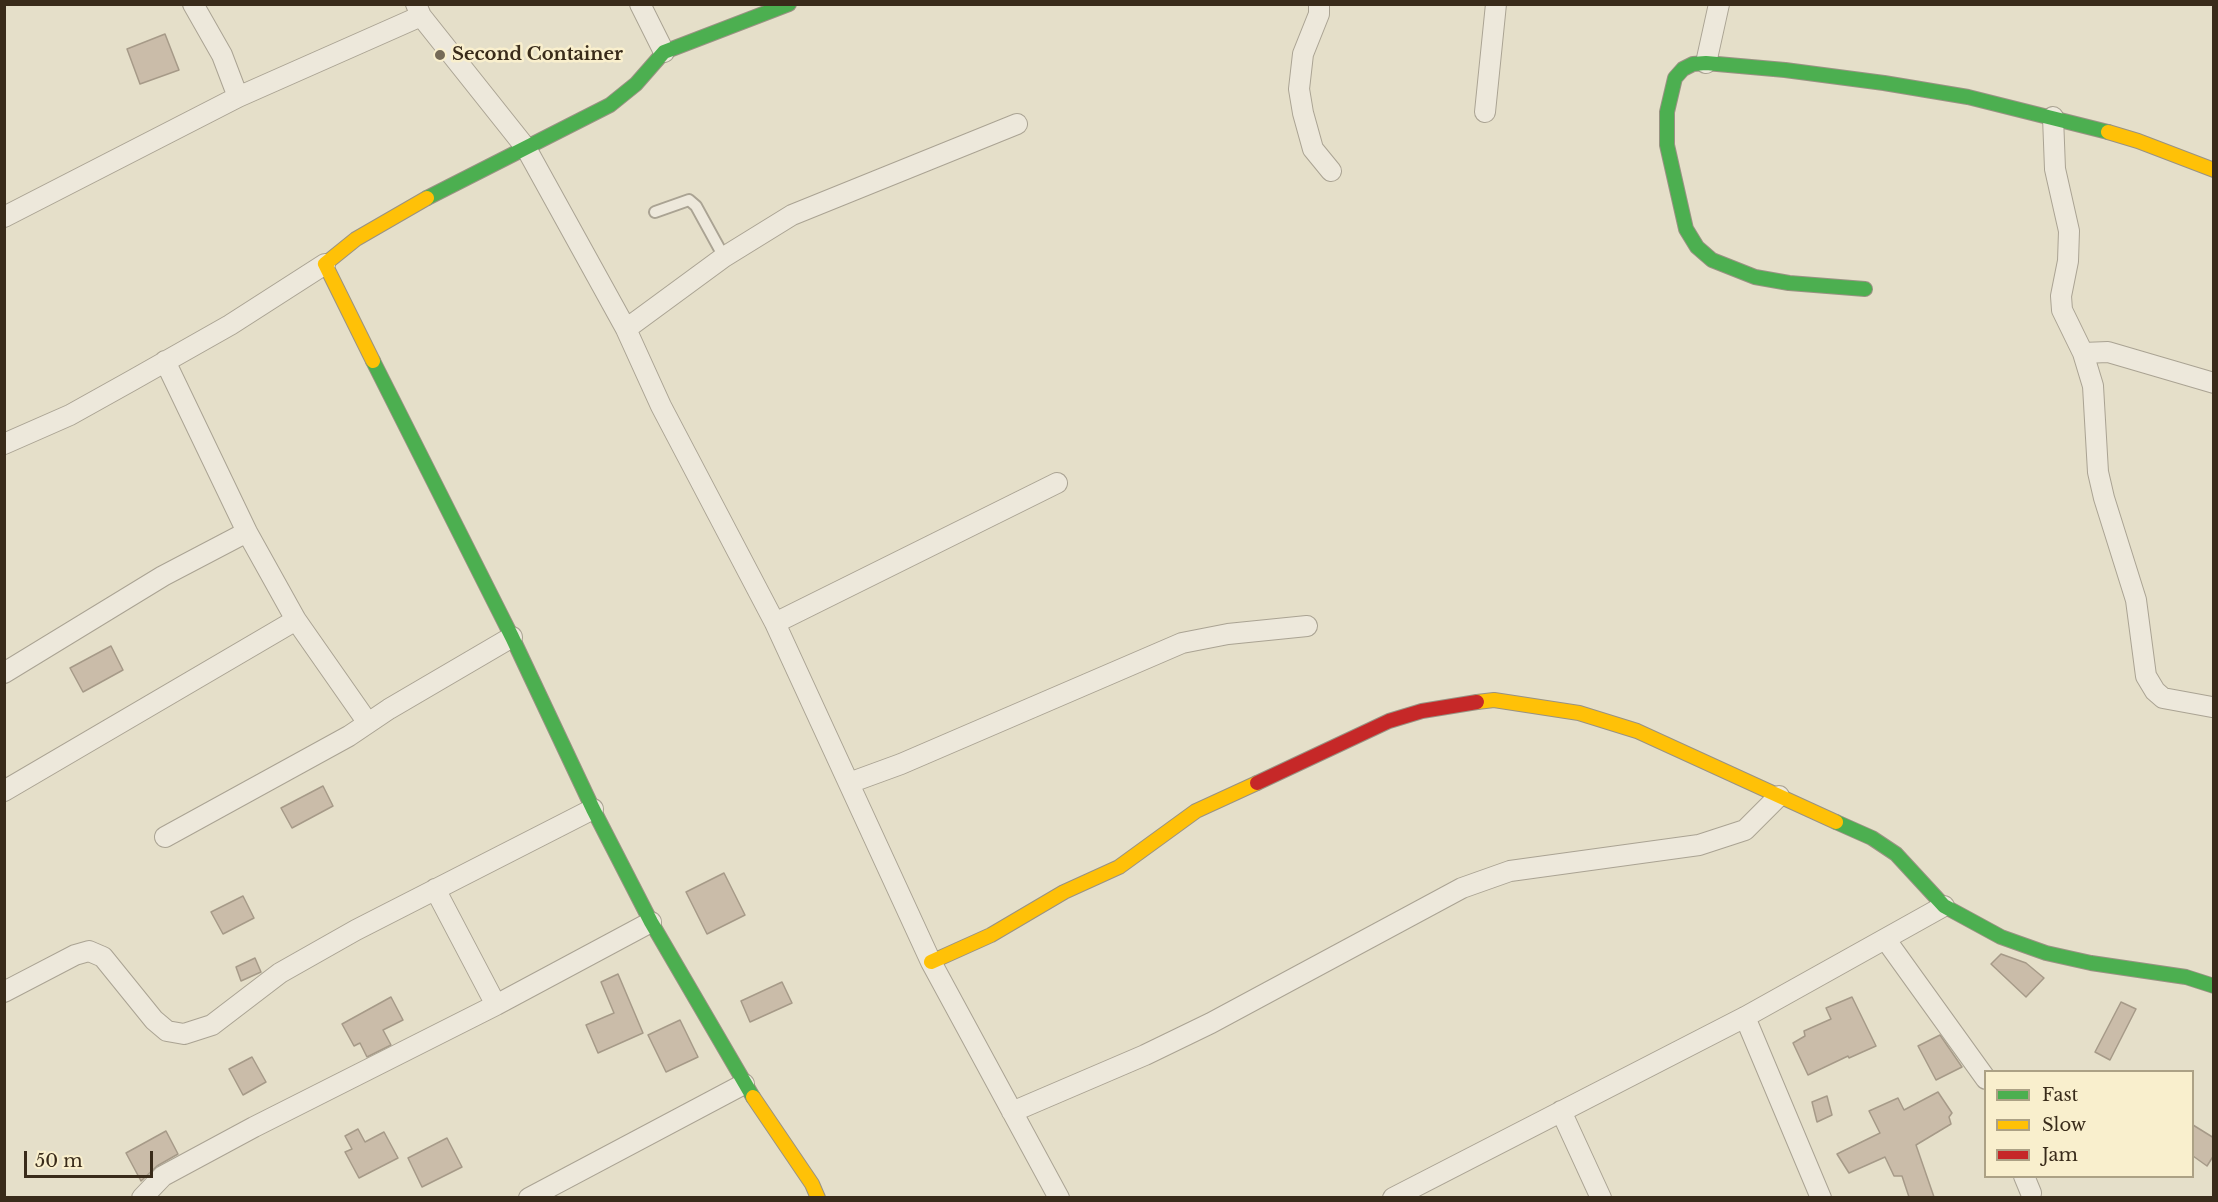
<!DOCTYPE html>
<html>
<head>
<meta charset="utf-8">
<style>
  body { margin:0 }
  #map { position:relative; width:2218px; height:1202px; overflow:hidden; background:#e5dfc9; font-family:"Libre Baskerville",serif }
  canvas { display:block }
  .frame { position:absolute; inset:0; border:6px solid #392b1a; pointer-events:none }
  .legend { position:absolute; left:1984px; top:1070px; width:210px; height:108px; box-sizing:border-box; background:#f9efcd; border:2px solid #aca185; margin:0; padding:8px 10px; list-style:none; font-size:18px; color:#392b1a }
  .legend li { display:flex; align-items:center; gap:12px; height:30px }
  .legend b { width:30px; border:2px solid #aca185 }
  .scale { position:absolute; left:24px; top:1151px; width:129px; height:27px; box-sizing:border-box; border:3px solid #392b1a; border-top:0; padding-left:8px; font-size:18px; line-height:21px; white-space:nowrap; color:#392b1a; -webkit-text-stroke:4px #f9efcd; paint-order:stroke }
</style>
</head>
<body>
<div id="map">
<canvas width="2218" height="1202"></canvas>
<div class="frame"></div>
<ul class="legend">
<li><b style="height:8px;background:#4caf50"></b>Fast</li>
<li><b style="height:8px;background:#ffc107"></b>Slow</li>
<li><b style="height:8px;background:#c62828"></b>Jam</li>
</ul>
<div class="scale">50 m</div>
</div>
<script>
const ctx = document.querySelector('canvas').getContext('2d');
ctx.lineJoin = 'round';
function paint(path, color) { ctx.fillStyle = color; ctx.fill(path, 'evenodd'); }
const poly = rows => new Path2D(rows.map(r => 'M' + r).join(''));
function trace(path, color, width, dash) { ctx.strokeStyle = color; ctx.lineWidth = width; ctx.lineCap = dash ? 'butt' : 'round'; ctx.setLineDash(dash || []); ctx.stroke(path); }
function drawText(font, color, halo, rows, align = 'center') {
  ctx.font = font + ' "Libre Baskerville",serif'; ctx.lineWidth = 5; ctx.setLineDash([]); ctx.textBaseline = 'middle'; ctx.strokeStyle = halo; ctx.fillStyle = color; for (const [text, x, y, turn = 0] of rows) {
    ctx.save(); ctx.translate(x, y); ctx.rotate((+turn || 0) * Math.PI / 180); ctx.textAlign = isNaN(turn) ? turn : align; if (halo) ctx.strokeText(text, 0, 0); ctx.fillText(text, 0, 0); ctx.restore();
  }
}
const building = poly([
  [165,34,179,70,140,84,127,49,165,34],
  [111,646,123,670,83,692,70,668,111,646],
  [323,786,333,806,292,828,281,808,323,786],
  [724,873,745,915,707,934,686,892,724,873],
  [243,896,254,918,223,934,211,912,243,896],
  [2001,954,2026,963,2044,978,2026,997,1991,964,2001,954],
  [255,958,261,972,241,981,236,967,255,958],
  [618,974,643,1033,598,1053,586,1025,614,1013,601,982,618,974],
  [782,982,792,1003,750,1022,741,1001,782,982],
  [391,997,403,1020,383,1030,391,1045,367,1057,360,1043,354,1046,342,1024,391,997],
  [1852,997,1876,1046,1849,1058,1848,1056,1808,1075,1793,1043,1805,1036,1804,1031,1831,1019,1826,1008,1852,997],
  [2121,1002,2136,1009,2110,1060,2095,1052,2121,1002],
  [680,1020,698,1057,666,1072,648,1035,680,1020],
  [1940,1035,1962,1067,1936,1080,1918,1046,1940,1035],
  [252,1057,266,1082,243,1095,229,1069,252,1057],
  [1938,1092,1952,1113,1949,1117,1951,1124,1916,1145,1934,1197,1909,1197,1902,1176,1894,1176,1885,1157,1849,1173,1837,1154,1880,1133,1869,1111,1898,1098,1904,1110,1938,1092],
  [1827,1096,1832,1115,1817,1122,1812,1102,1827,1096],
  [2193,1125,2214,1138,2214,1155,2207,1166,2193,1156,2193,1125],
  [358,1129,365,1142,384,1132,398,1158,359,1178,345,1152,352,1149,345,1136,358,1129],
  [166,1131,178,1154,157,1166,141,1181,126,1153,166,1131],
  [447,1138,462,1167,422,1187,408,1158,447,1138]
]);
const lane = poly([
  [655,212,689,200,696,206,724,257]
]);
const street = poly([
  [193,4,222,55,238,97],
  [416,4,421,16,526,148,626,329,661,406,775,623,931,962,1059,1198],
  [640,4,664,52],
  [1319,4,1319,14,1303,54,1299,89,1303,113,1313,149,1331,171],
  [1706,63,1719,4],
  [1485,112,1496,4],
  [2053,117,2055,169,2069,231,2068,261,2061,296,2062,310,2083,353,2093,386,2098,472,2104,498,2136,600,2146,676,2155,691,2163,698,2212,707],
  [4,217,238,97,421,16],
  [626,329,724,257,792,215,1017,124],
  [2083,353,2108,352,2214,383],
  [165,361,247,532,296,620,368,723],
  [4,444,70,415,131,381,230,325,325,264],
  [775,623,1057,483],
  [4,673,163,576,247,532],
  [849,783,901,764,1182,643,1228,634,1307,626],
  [4,791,296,620],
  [165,837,349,736,389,709,512,637],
  [435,889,496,1005],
  [1886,940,1986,1079],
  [4,992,75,955,89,951,103,957,154,1020,167,1031,184,1034,212,1025,280,973,356,930,593,809],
  [1745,1017,1821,1198],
  [1561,1111,1601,1198],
  [1012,1112,1145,1055,1211,1023,1462,888,1510,871,1699,845,1745,830,1779,796],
  [2024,1176,2031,1193],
  [142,1198,163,1176,254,1127,496,1005,651,922],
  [529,1198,744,1084],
  [1393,1198,1745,1017,1944,906]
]);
const fast = poly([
  [427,198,610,105,636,84,664,52,789,4],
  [1865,289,1789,283,1755,277,1712,260,1697,247,1686,229,1667,145,1667,112,1675,78,1683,69,1693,64,1706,63,1785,70,1884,83,1968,97,2108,132],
  [373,361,512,637,593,809,651,922,753,1097],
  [1836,822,1872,838,1896,854,1944,906,2001,937,2046,953,2091,963,2186,977,2214,986]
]);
const slow = poly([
  [2108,132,2138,141,2214,170],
  [373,361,325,264,356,239,427,198],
  [1477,702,1494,700,1579,713,1637,731,1836,822],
  [931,962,991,935,1064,892,1119,867,1196,811,1257,783],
  [753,1097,812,1184,818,1198]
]);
const jam = poly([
  [1257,783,1389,721,1422,711,1477,702]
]);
const markers = [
  [440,55,6,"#756a57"]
];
const poiNames = [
  ["Second Container",452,55]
];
paint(building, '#cabca9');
trace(building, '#a69a88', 1.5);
trace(lane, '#aaa393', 14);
trace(street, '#aaa393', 22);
trace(fast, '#999283', 16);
trace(slow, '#999283', 16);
trace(jam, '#999283', 16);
trace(lane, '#ede8db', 10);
trace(street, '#ede8db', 20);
trace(fast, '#4caf50', 14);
trace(slow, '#ffc107', 14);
trace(jam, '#c62828', 14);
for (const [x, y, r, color] of markers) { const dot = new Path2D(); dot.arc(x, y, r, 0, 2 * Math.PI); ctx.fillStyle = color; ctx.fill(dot); trace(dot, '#f9efcd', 2); }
drawText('bold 18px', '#392b1a', '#f9efcd', poiNames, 'left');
</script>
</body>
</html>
